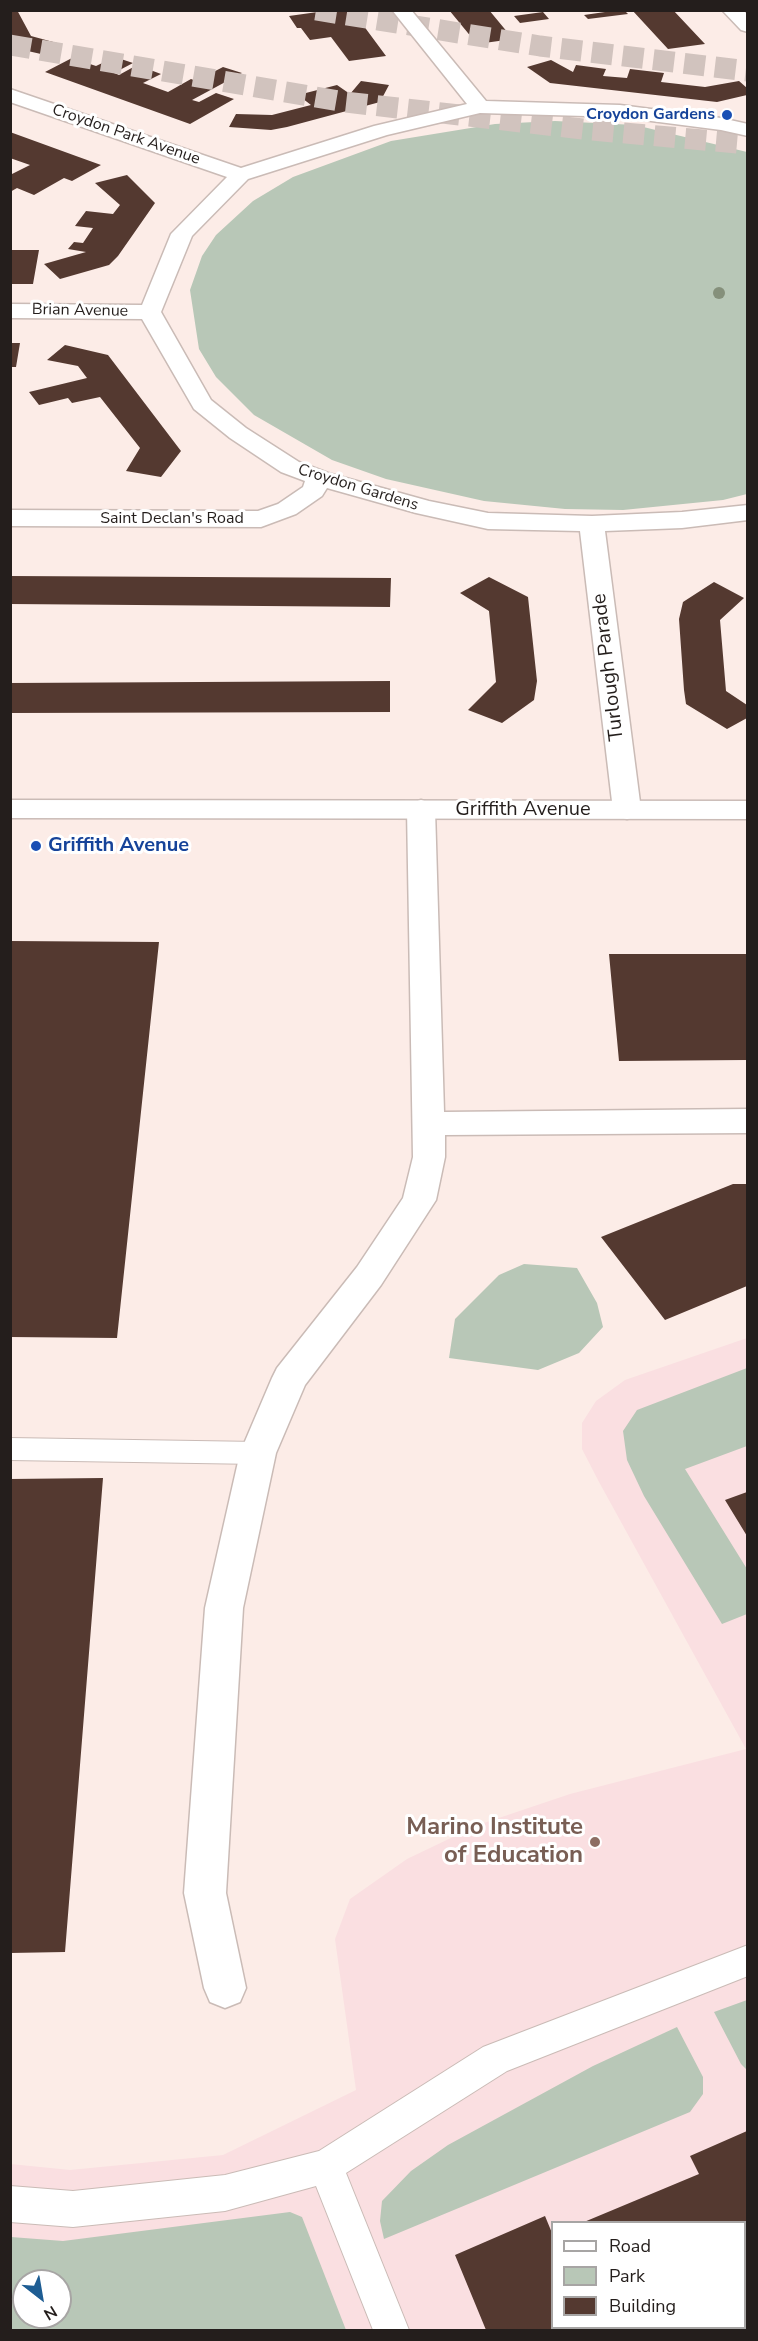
<!DOCTYPE html>
<html>
<head>
<meta charset="utf-8">
<style>
  body { margin:0 }
  #map { position:relative; width:758px; height:2341px; overflow:hidden; background:#fcece7; font-family:"Nunito Sans",sans-serif }
  canvas { display:block }
  .frame { position:absolute; inset:0; border:12px solid #241e1c; pointer-events:none }
  .legend { position:absolute; left:551px; top:2221px; width:195px; height:108px; box-sizing:border-box; background:#fff; border:2px solid #a7a5a4; margin:0; padding:8px 10px; list-style:none; font-size:18px; color:#241e1c }
  .legend li { display:flex; align-items:center; gap:12px; height:30px }
  .legend b { width:30px; border:2px solid #a7a5a4 }
  .north { position:absolute; left:12px; top:2269px; width:60px; height:60px; box-sizing:border-box; background:#fff; border:2px solid #a7a5a4; border-radius:50%; rotate:149deg; font-size:16px; font-weight:700; line-height:24px; text-align:center; color:#241e1c }
  .north::after { content:''; display:block; margin:auto; width:21px; height:27px; background:#1e5d93; clip-path:polygon(50% 0,100% 100%,50% 72%,0 100%) }
</style>
</head>
<body>
<div id="map">
<canvas width="758" height="2341"></canvas>
<div class="frame"></div>
<ul class="legend">
<li><b style="height:8px;background:#fff"></b>Road</li>
<li><b style="height:16px;background:#b8c7b7"></b>Park</li>
<li><b style="height:16px;background:#543930"></b>Building</li>
</ul>
<div class="north">N</div>
</div>
<script>
const ctx = document.querySelector('canvas').getContext('2d');
ctx.lineJoin = 'round';
function paint(path, color) { ctx.fillStyle = color; ctx.fill(path, 'evenodd'); }
const poly = rows => new Path2D(rows.map(r => 'M' + r).join(''));
function trace(path, color, width, dash) { ctx.strokeStyle = color; ctx.lineWidth = width; ctx.lineCap = dash ? 'butt' : 'round'; ctx.setLineDash(dash || []); ctx.stroke(path); }
function drawText(font, color, halo, rows, align = 'center') {
  ctx.font = font + ' "Nunito Sans",sans-serif'; ctx.lineWidth = 6; ctx.setLineDash([]); ctx.textBaseline = 'middle'; ctx.strokeStyle = halo; ctx.fillStyle = color; for (const [text, x, y, turn = 0] of rows) {
    ctx.save(); ctx.translate(x, y); ctx.rotate((+turn || 0) * Math.PI / 180); ctx.textAlign = isNaN(turn) ? turn : align; if (halo) ctx.strokeText(text, 0, 0); ctx.fillText(text, 0, 0); ctx.restore();
  }
}
const education = poly([
  [747,1338,747,2330,11,2330,10,2164,70,2170,223,2155,356,2090,335,1939,350,1899,407,1859,478,1825,570,1794,746,1749,599,1482,582,1449,582,1423,596,1401,625,1380],
  [552,2222,744,2222,744,2328,552,2328],
  [24,2281,60,2281,60,2317,24,2317]
]);
const green = poly([
  [555,121,635,125,747,152,747,494,723,500,623,510,565,509,484,501,386,479,332,460,254,415,216,377,199,349,190,290,202,256,216,235,253,201,293,177,391,141,495,124],
  [524,1264,577,1268,597,1303,603,1327,579,1353,538,1370,449,1358,455,1319,499,1275],
  [747,1368,747,1446,685,1469,747,1569,747,1614,722,1624,644,1496,627,1460,623,1431,637,1410],
  [747,2000,748,2000,747,2070,741,2064,714,2012],
  [677,2027,703,2077,703,2094,690,2112,384,2239,380,2221,382,2201,411,2171,448,2145,593,2066],
  [290,2212,302,2217,346,2330,11,2330,11,2237,63,2241],
  [24,2281,60,2281,60,2317,24,2317]
]);
const building = poly([
  [10,10,17,10,31,36,57,43,41,54,10,47],
  [332,10,352,10,386,56,349,61,331,37,310,40,301,28,297,28,289,16],
  [449,10,489,10,513,39,477,44],
  [619,10,624,10,628,14,588,19,584,15],
  [632,10,673,10,705,44,668,49],
  [543,12,549,19,520,23,514,16],
  [115,57,133,63,114,73,119,75,137,65,161,74,143,83,168,92,191,79,196,81,223,67,242,73,192,100,199,102,216,93,234,99,190,124,45,72,72,58,96,66],
  [551,60,573,72,576,65,606,69,603,76,627,78,630,69,664,73,661,82,705,87,739,81,747,88,747,95,717,102,550,83,527,67],
  [361,81,389,85,380,102,287,127,271,130,229,127,236,114,272,115,311,105,298,95,337,85,350,94],
  [10,132,76,156,101,165,72,181,64,178,34,195,17,188,10,192,10,175,30,165,10,158],
  [127,175,155,203,118,256,109,265,60,279,44,264,86,252,68,249,74,242,83,243,93,228,75,226,86,211,113,214,120,205,95,183],
  [10,250,39,250,33,284,10,284],
  [10,343,20,343,16,367,10,367],
  [65,345,108,355,181,451,161,477,126,471,140,448,100,397,72,403,68,398,39,405,29,392,87,378,78,366,47,360],
  [10,576,391,578,390,607,10,604],
  [489,577,528,597,537,681,534,700,502,723,468,710,496,682,489,611,460,593],
  [714,582,744,598,720,620,726,691,747,705,747,718,727,729,686,704,684,690,679,619,683,602],
  [390,681,390,712,10,713,10,683],
  [10,941,159,942,117,1338,10,1337],
  [609,954,747,954,747,1060,619,1061],
  [733,1184,747,1184,747,1286,665,1320,601,1237],
  [103,1478,65,1952,10,1953,10,1479],
  [747,1492,747,1536,725,1500],
  [747,2131,747,2274,744,2276,744,2222,584,2222,699,2174,690,2156],
  [545,2216,552,2233,552,2328,625,2328,618,2330,486,2330,455,2255]
]);
const highwayTunnel = poly([
  [316,10,540,46,748,71],
  [10,45,345,102,591,130,748,144]
]);
const lane = poly([
  [10,1438,258,1442,268,1445,272,1453,268,1461,258,1464,10,1460,10,1438],
  [748,1945,748,1976,507,2071,346,2173,409,2330,373,2330,316,2186,225,2211,73,2227,10,2222,10,2186,73,2191,225,2175,319,2151,483,2047,748,1945]
]);
const street = poly([
  [392,10,411,10,486,101,620,105,721,118,748,124,748,136,721,130,620,117,480,113,387,135,248,179,192,236,161,312,211,400,246,428,299,462,328,473,429,501,488,513,592,516,682,512,748,505,748,520,682,528,605,531,641,810,637,816,627,819,617,816,613,810,580,531,488,529,416,513,327,488,322,496,296,514,261,527,10,526,10,510,258,511,278,504,303,487,305,481,281,472,230,438,194,409,142,319,10,318,10,304,142,305,171,234,227,177,10,102,10,89,241,168,374,126,467,104,392,10],
  [722,10,743,10,748,15,748,32,741,30,722,10],
  [421,800,431,803,435,809,444,1112,748,1109,748,1133,445,1135,445,1157,436,1200,381,1285,305,1385,276,1453,243,1608,226,1893,246,1988,240,2002,225,2008,210,2002,204,1988,184,1893,205,1608,240,1453,272,1378,277,1368,357,1267,403,1198,413,1157,407,809,411,803,421,800]
]);
const secondary = poly([
  [10,800,748,801,748,819,10,818,10,800]
]);
const trees = [
  [719,293]
];
const markers = [
  [727,115,6,"#1a4fb4"],
  [36,846,6,"#1a4fb4"],
  [595,1842,6,"#8d6e63"]
];
const farTransitnames = [
  ["Croydon Gardens",715,115]
];
const farStreetnames = [
  ["Croydon Park Avenue",126,135,19],
  ["Brian Avenue",80,311,1],
  ["Croydon Gardens",358,488,17],
  ["Saint Declan's Road",172,519]
];
const streetNames = [
  ["Turlough Parade",609,667,-97],
  ["Griffith Avenue",523,810]
];
const transitNames = [
  ["Griffith Avenue",48,846]
];
const nearEducationnames = [
  ["Marino Institute",583,1828],
  ["of Education",583,1856]
];
paint(education, '#fadfe1');
paint(green, '#b8c7b7');
paint(building, '#543930');
trace(highwayTunnel, '#d1c3be', 21, [21, 10]);
trace(lane, '#cabbb6', 2);
trace(street, '#cabbb6', 3);
trace(secondary, '#cabbb6', 3);
paint(lane, '#fff');
paint(street, '#fff');
paint(secondary, '#fff');
ctx.fillStyle = '#85907b';
for (const [x, y] of trees) { ctx.beginPath(); ctx.arc(x, y, 6, 0, 2 * Math.PI); ctx.fill(); }
for (const [x, y, r, color] of markers) { const dot = new Path2D(); dot.arc(x, y, r, 0, 2 * Math.PI); ctx.fillStyle = color; ctx.fill(dot); trace(dot, '#fff', 2); }
drawText('bold 16px', '#164399', '#fff', farTransitnames, 'right');
drawText('16px', '#241e1c', '#fff', farStreetnames);
drawText('20px', '#241e1c', '#fff', streetNames);
drawText('bold 20px', '#164399', '#fff', transitNames, 'left');
drawText('bold 24px', '#785e54', '#fff', nearEducationnames, 'right');
</script>
</body>
</html>
